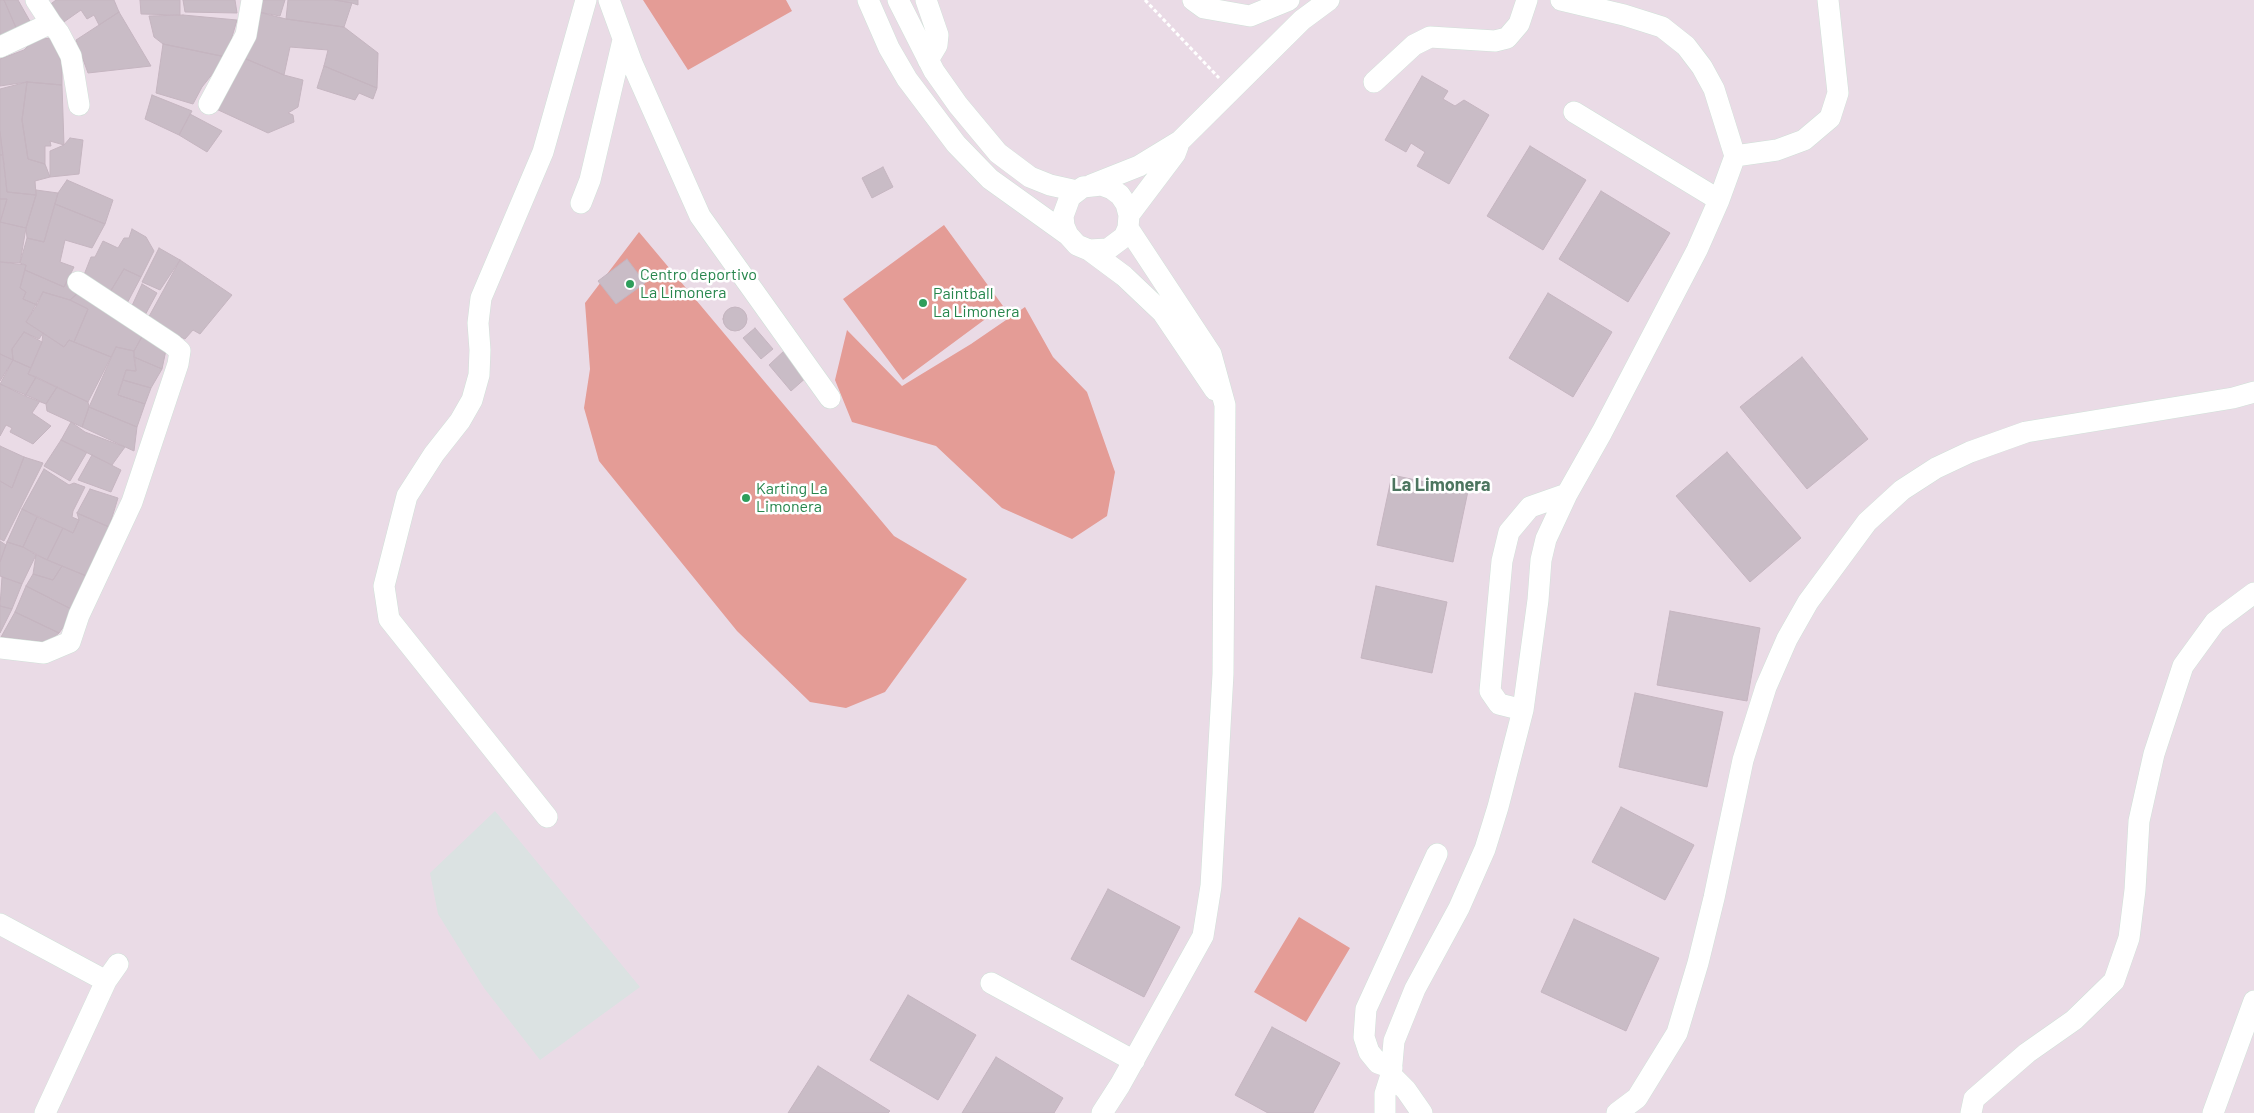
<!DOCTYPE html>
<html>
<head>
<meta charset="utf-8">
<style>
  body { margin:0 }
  canvas { display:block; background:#eadbe6 }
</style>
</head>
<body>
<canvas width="2254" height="1113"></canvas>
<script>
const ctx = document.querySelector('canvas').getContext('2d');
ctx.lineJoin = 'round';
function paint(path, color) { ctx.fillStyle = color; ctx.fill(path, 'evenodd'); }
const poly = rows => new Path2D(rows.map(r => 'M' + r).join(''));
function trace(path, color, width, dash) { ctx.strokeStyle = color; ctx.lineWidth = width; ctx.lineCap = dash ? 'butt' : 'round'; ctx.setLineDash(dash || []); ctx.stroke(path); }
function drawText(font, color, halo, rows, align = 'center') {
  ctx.font = font + ' Barlow,sans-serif'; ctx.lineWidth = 5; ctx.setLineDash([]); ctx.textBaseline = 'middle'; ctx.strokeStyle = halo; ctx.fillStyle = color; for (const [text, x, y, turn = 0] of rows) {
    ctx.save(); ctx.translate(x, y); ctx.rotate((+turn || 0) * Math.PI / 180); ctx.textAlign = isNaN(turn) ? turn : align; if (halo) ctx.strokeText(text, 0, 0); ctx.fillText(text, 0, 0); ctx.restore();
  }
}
const industrial = poly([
  [495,811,640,987,540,1060,484,988,438,914,430,873]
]);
const pitch = poly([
  [643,0,786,0,792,11,688,70],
  [944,225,1003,306,903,380,843,299],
  [639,232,894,536,967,579,885,692,846,708,810,702,737,631,599,461,584,408,590,369,585,303],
  [1025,307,1053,357,1087,392,1115,472,1107,516,1072,539,1002,508,936,446,852,422,835,380,847,330,902,386,971,344],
  [1299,917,1350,948,1306,1022,1254,992]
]);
const building = poly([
  [0,0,4,0,17,30,0,36,0,0],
  [4,0,18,0,31,23,17,30,4,0],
  [56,0,114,0,119,12,99,25,94,15,87,19,81,10,61,24,48,6,56,0],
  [140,0,180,0,180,15,141,14,140,0],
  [183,0,235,0,237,13,185,12,183,0],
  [259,0,285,0,280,16,258,12,259,0],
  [288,0,335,0,352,3,344,27,286,19,288,0],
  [335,0,358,0,358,5,352,3,335,0],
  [119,12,151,66,88,73,76,40,119,12],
  [258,12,286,19,344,27,378,53,377,88,324,66,328,50,290,47,284,75,239,56,258,12],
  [183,15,237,20,226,57,163,44,154,37,149,16,183,15],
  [51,38,62,64,62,85,27,82,0,86,0,59,24,50,34,40,51,38],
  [163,44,226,57,202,87,193,104,156,93,163,44],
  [239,56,284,75,303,80,298,107,288,113,293,115,294,122,268,133,214,108,239,56],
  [324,66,377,88,373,99,359,93,355,100,317,88,324,66],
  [1422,76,1448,91,1443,99,1455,106,1464,100,1489,115,1449,184,1417,166,1425,152,1411,143,1406,152,1385,140,1422,76],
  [27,82,62,85,64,145,50,141,51,146,45,146,45,164,28,159,22,120,27,82],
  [27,82,22,120,28,159,45,164,50,177,35,181,36,195,7,192,0,132,0,89,27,82],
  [152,95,192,111,179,135,145,119,152,95],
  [190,114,222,131,207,152,179,135,190,114],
  [0,132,3,155,0,155,0,132],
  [70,138,83,140,79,174,50,177,50,151,64,145,70,138],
  [1530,146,1586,180,1543,250,1487,216,1530,146],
  [0,155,3,155,7,192,36,195,26,228,0,222,7,199,0,199,0,155],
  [883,167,893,187,872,198,862,178,883,167],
  [67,180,113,200,105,224,55,204,58,193,67,180],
  [36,190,58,193,44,242,27,238,26,228,36,195,36,190],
  [1601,191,1670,233,1628,302,1559,259,1601,191],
  [0,199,7,199,0,223,0,199],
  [55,204,105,224,92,248,65,240,60,262,74,267,64,287,25,270,26,265,20,263,27,238,44,242,55,204],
  [0,222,26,228,20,263,0,262,0,222],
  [132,229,146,237,154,251,141,277,124,269,107,297,82,280,91,257,95,257,103,241,118,248,124,238,129,238,132,229],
  [159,248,180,260,160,290,142,282,159,248],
  [627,259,645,283,616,304,598,281,627,259],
  [180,260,232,295,200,334,193,330,185,339,146,322,180,260],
  [0,262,26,265,20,288,26,292,23,299,37,305,26,322,43,333,39,339,24,332,12,349,13,360,0,354,0,262],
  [124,269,141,277,124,309,107,297,124,269],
  [25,270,64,287,67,281,79,292,70,300,43,292,37,305,23,299,26,292,20,288,25,270],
  [142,284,157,293,143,319,130,310,142,284],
  [43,292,70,300,88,309,74,342,69,340,64,347,26,322,43,292],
  [79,292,144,333,134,351,116,347,111,357,74,342,88,309,70,300,79,292],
  [1548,293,1612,332,1573,397,1509,358,1548,293],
  '723 319a12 12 0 1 1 24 0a12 12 0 1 1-24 0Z',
  [755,328,773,349,761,359,743,338,755,328],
  [24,332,42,342,31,368,13,360,12,349,24,332],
  [43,333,64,347,69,340,111,357,88,402,28,374,42,342,43,333],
  [144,333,166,350,162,369,134,357,134,351,144,333],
  [116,347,134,351,136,371,126,370,118,395,145,404,137,427,89,407,116,347],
  [785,350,808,376,791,391,769,365,785,350],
  [0,354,13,360,0,381,0,354],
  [134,357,162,369,151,388,123,380,126,370,136,371,134,357],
  [1802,357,1868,439,1807,489,1740,407,1802,357],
  [13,360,31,368,28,374,36,377,25,396,0,384,13,360],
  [36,377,57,387,46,404,25,396,36,377],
  [123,380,151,388,145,404,118,395,123,380],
  [0,384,40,401,32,413,51,426,33,444,10,432,12,428,6,425,0,436,0,384],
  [57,387,88,402,89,407,82,427,47,411,46,404,57,387],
  [89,407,137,427,134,451,82,427,89,407],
  [71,422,85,432,125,447,112,465,61,440,71,422],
  [61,440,87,452,70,481,44,466,61,440],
  [0,446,24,457,12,488,0,481,0,446],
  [1727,452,1801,538,1750,582,1676,496,1727,452],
  [92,455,121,470,111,492,78,480,92,455],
  [24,457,43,463,4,541,0,539,0,481,12,488,24,457],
  [44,469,69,485,74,483,85,487,73,511,72,517,79,520,73,533,22,509,44,469],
  [1392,475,1468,491,1453,562,1377,545,1392,475],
  [90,489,118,498,109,527,77,513,90,489],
  [22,509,37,517,23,547,7,542,22,509],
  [77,513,109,527,89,577,47,560,63,528,73,533,79,520,77,513],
  [37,517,63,528,47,560,23,547,37,517],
  [0,541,6,545,0,562,0,541],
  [7,542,23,547,36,555,22,584,0,576,0,562,7,542],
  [36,555,62,566,53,580,33,574,36,555],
  [62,566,89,577,75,611,26,586,33,574,53,580,62,566],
  [2,577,22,584,12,609,0,606,2,577],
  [26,586,75,611,59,633,15,612,26,586],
  [1376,586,1447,602,1432,673,1361,658,1376,586],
  [0,606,12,609,0,633,0,606],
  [1670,611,1760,628,1747,701,1657,685,1670,611],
  [15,612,59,633,53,638,42,642,1,637,15,612],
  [1635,693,1723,712,1707,787,1619,767,1635,693],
  [1621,807,1694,845,1665,900,1592,862,1621,807],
  [1108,889,1180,927,1144,997,1071,959,1108,889],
  [1574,919,1659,958,1626,1031,1541,992,1574,919],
  [908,995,976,1035,938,1100,870,1060,908,995],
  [1272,1027,1340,1063,1313,1113,1268,1113,1235,1095,1272,1027],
  [996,1057,1063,1098,1054,1113,962,1113,996,1057],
  [818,1066,890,1111,888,1113,788,1113,818,1066]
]);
const path = poly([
  [1145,0,1219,78]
]);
const minor = poly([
  [36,0,51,23],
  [609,0,632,63,700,216,830,398],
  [868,0,889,48,907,79,956,144,990,179,1068,235],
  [898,0,934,71,958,105,998,153,1030,177,1050,185,1077,191],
  [926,0,938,35,937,45,928,60],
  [1193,0,1204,8,1250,16,1289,0],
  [0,47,51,23,59,33,71,56,79,105],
  [1374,82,1414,45,1430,37,1495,41,1507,38,1519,24,1527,0],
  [209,104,246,35,252,0],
  [1574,112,1719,200],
  [1735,156,1777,150,1804,140,1830,118,1838,93,1828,0],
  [1091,185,1139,166,1180,141,1302,20,1329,0],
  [581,203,590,180,623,40],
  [1129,215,1175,154,1178,146],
  [1089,250,1108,249,1124,237,1128,228,1129,215,1126,204,1120,195,1112,189,1101,185,1083,187,1070,197,1063,216,1064,226,1068,235,1077,245,1089,250,1124,276,1163,313,1215,390],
  [0,648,44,653,70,642,79,615,132,502,178,364,180,351,172,344,78,282],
  [1523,710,1499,704,1490,691,1502,561,1509,532,1530,507,1567,494],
  [547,817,389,619,384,586,407,496,434,454,460,421,472,400,479,375,480,350,478,323,481,298,543,152,586,0],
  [0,924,106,981,118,964],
  [991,983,1134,1061],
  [1392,1068,1378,1063,1369,1052,1364,1037,1366,1009,1437,854],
  [1391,1075,1406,1090,1422,1113],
  [45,1113,106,981],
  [1102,1113,1120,1085,1203,936,1211,886,1223,674,1225,405,1211,354,1128,228],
  [1385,1113,1385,1094,1391,1075,1394,1041,1415,989,1459,908,1485,849,1498,807,1523,710,1538,600,1541,560,1546,539,1567,494,1602,432,1697,250,1719,200,1735,156,1714,89,1702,67,1686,46,1662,27,1624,15,1561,0],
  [1617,1113,1637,1098,1677,1033,1698,963,1714,898,1743,760,1766,687,1787,639,1808,602,1867,522,1902,490,1936,468,1970,452,2026,432,2233,398,2254,392],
  [1971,1113,1974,1099,2027,1053,2074,1020,2114,981,2129,938,2135,890,2139,821,2154,754,2183,666,2215,622,2254,593],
  [2213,1113,2254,1001]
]);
const markers = [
  [630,284,5,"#2e9e5b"],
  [923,303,5,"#2e9e5b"],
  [746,498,5,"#2e9e5b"]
];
const leisureNames = [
  ["Centro deportivo",640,275],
  ["La Limonera",640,293],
  ["Paintball",933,294],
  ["La Limonera",933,312],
  ["Karting La",756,489],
  ["Limonera",756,507]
];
const neighbourhoodNames = [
  ["La Limonera",1441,485]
];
paint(industrial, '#dbe2e2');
paint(pitch, '#e49c96');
paint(building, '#c9bcc6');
trace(building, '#c5b5c0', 1);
trace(minor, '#d0e0d8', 22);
trace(path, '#fff', 3, [4, 2.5]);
trace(minor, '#fff', 21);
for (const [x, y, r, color] of markers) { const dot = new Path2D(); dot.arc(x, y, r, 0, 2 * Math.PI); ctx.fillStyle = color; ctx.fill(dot); trace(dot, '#fff', 2); }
drawText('16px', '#27864d', '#fff', leisureNames, 'left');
drawText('bold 18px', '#4c755f', '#fff', neighbourhoodNames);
</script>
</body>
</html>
